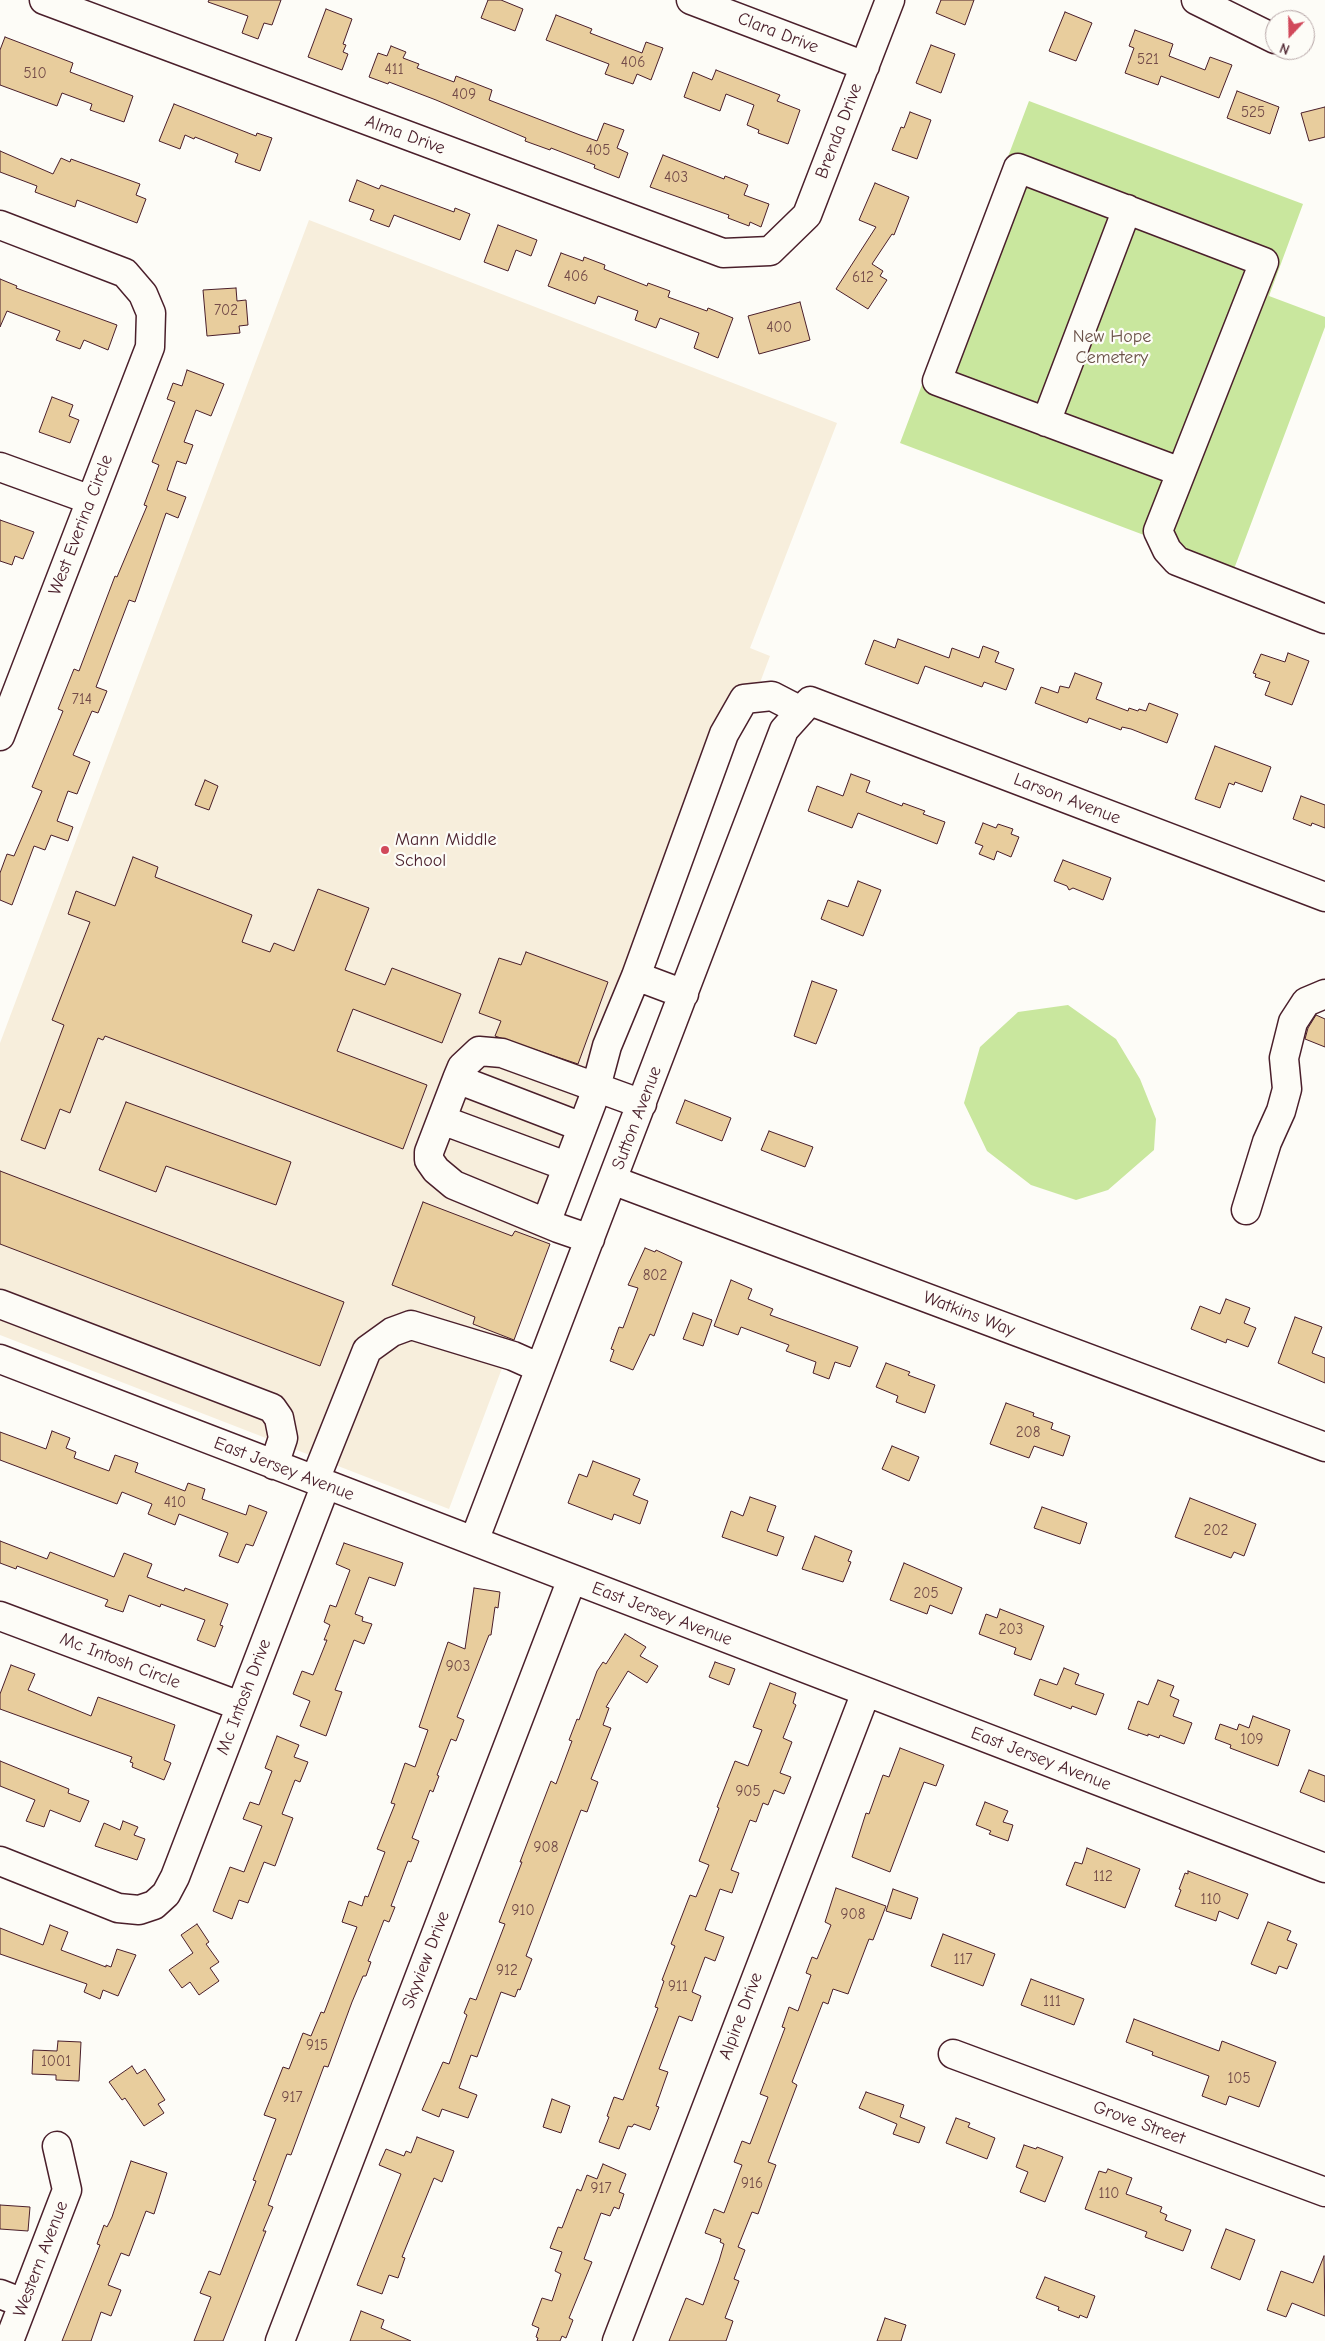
<!DOCTYPE html>
<html>
<head>
<meta charset="utf-8">
<style>
  body { margin:0 }
  #map { position:relative; width:1325px; height:2341px; overflow:hidden; background:#fdfcf7; font-family:"Comic Neue",sans-serif }
  canvas { display:block }
  .north { position:absolute; left:1265px; top:10px; width:50px; height:50px; box-sizing:border-box; background:#fdfcf7; border:1px solid #b5a4a5; border-radius:50%; rotate:201deg; font-size:14px; font-weight:700; line-height:20px; text-align:center; color:#4a1f2b }
  .north::after { content:''; display:block; margin:auto; width:18px; height:22px; background:#d1495b; clip-path:polygon(50% 0,100% 100%,50% 72%,0 100%) }
</style>
</head>
<body>
<div id="map">
<canvas width="1325" height="2341"></canvas>
<div class="north">N</div>
</div>
<script>
const ctx = document.querySelector('canvas').getContext('2d');
ctx.lineJoin = 'round';
function paint(path, color) { ctx.fillStyle = color; ctx.fill(path, 'evenodd'); }
const poly = rows => new Path2D(rows.map(r => 'M' + r).join(''));
function trace(path, color, width, dash) { ctx.strokeStyle = color; ctx.lineWidth = width; ctx.lineCap = dash ? 'butt' : 'round'; ctx.setLineDash(dash || []); ctx.stroke(path); }
function drawText(font, color, halo, rows, align = 'center') {
  ctx.font = font + ' "Comic Neue",sans-serif'; ctx.lineWidth = 4.5; ctx.setLineDash([]); ctx.textBaseline = 'middle'; ctx.strokeStyle = halo; ctx.fillStyle = color; for (const [text, x, y, turn = 0] of rows) {
    ctx.save(); ctx.translate(x, y); ctx.rotate((+turn || 0) * Math.PI / 180); ctx.textAlign = isNaN(turn) ? turn : align; if (halo) ctx.strokeText(text, 0, 0); ctx.fillText(text, 0, 0); ctx.restore();
  }
}
const built = poly([
  [309,220,837,423,750,648,770,656,449,1509,0,1335,0,1043]
]);
const green = poly([
  [1029,101,1303,204,1269,296,1325,317,1325,327,1234,569,900,443],
  [1068,1005,1116,1039,1140,1079,1156,1119,1154,1150,1108,1190,1076,1200,1031,1185,987,1151,964,1103,980,1047,1018,1012]
]);
const building = poly([
  [209,0,281,0,272,25,264,23,258,39,242,33,248,16,208,2,209,0],
  [488,0,501,0,523,9,515,31,481,18,488,0],
  [941,0,974,0,965,25,936,13,941,0],
  [326,9,352,19,343,44,346,45,343,52,348,54,342,70,308,57,326,9],
  [1065,12,1092,23,1076,61,1049,51,1065,12],
  [556,15,592,29,590,33,642,53,646,42,663,48,651,80,637,74,633,84,605,74,609,64,546,40,556,15],
  [1135,30,1173,44,1169,56,1205,70,1210,57,1232,65,1219,98,1161,76,1158,85,1125,73,1134,48,1129,46,1135,30],
  [5,37,73,63,70,72,133,96,124,122,90,110,92,104,62,93,57,106,0,85,0,50,5,37],
  [931,45,955,54,941,93,916,83,931,45],
  [391,46,406,52,403,58,419,64,417,68,454,82,456,76,492,90,489,100,580,135,597,141,604,123,624,130,617,148,628,153,619,178,594,168,595,165,551,148,550,150,525,141,526,138,436,100,389,82,388,84,369,77,378,53,387,56,391,46],
  [716,70,780,95,777,101,800,110,788,144,758,133,759,130,747,125,754,105,726,94,720,111,684,97,693,72,712,80,716,70],
  [1237,91,1279,107,1270,134,1227,118,1237,91],
  [174,104,256,136,257,133,272,138,260,171,235,162,238,154,195,137,194,139,185,135,180,149,159,141,174,104],
  [1325,107,1325,137,1309,141,1301,113,1325,107],
  [910,112,931,120,917,159,892,150,901,127,904,128,910,112],
  [0,151,53,174,61,158,70,162,71,159,140,184,136,195,146,199,137,223,77,200,75,207,35,192,37,186,0,172,0,151],
  [663,155,724,179,725,176,748,185,744,195,769,204,761,227,750,222,749,226,728,218,729,215,650,187,663,155],
  [357,180,379,189,381,185,454,212,455,208,470,214,460,240,394,215,389,227,370,220,374,210,349,201,357,180],
  [875,183,909,197,894,235,892,234,872,264,883,271,880,276,887,280,868,309,836,289,876,227,859,220,875,183],
  [498,225,537,240,531,256,516,250,508,271,484,262,498,225],
  [561,253,583,261,584,257,605,265,604,269,647,286,648,283,670,291,668,297,707,311,708,308,733,318,718,358,694,348,699,333,660,318,656,328,635,320,638,311,598,296,595,304,548,286,561,253],
  [0,279,17,286,16,288,117,325,108,350,84,340,80,349,56,340,60,331,7,311,0,327,0,279],
  [236,288,237,301,246,300,248,325,239,326,240,333,207,336,203,290,236,288],
  [800,302,810,340,759,354,748,316,800,302],
  [187,370,224,384,211,416,196,410,184,442,193,445,186,464,177,461,167,490,186,497,178,518,166,513,135,602,129,600,96,687,107,691,98,713,92,711,73,755,90,762,77,794,68,791,57,821,73,827,68,841,51,835,45,850,34,846,12,905,0,900,0,873,7,854,14,856,42,791,32,787,63,711,58,709,74,669,79,671,115,576,117,577,147,506,144,505,159,465,152,462,175,402,167,399,173,383,182,386,187,370],
  [52,397,73,405,69,416,79,420,70,443,39,432,52,397],
  [0,520,34,532,23,559,15,556,12,565,0,561,0,520],
  [898,639,949,658,952,648,979,658,983,646,999,652,995,662,1014,669,1006,690,984,682,982,687,925,666,918,684,865,664,874,640,895,648,898,639],
  [1288,653,1309,661,1292,705,1265,695,1270,682,1255,677,1256,674,1253,673,1261,654,1285,662,1288,653],
  [1075,673,1102,683,1096,699,1128,711,1129,708,1138,711,1139,709,1146,711,1149,703,1178,714,1167,743,1131,729,1122,727,1121,730,1089,718,1087,723,1035,703,1041,687,1058,693,1060,686,1069,688,1075,673],
  [1215,746,1271,767,1262,792,1235,782,1234,785,1229,783,1220,808,1195,799,1215,746],
  [851,774,870,781,866,792,902,806,903,803,925,811,923,814,945,822,937,844,858,813,852,828,808,811,817,786,843,796,851,774],
  [205,780,218,786,209,810,195,805,205,780],
  [1301,796,1325,805,1325,828,1312,823,1311,826,1293,819,1301,796],
  [983,823,996,828,998,824,1013,829,1011,834,1019,837,1011,857,997,851,994,860,979,854,983,846,975,843,983,823],
  [133,857,158,867,155,877,252,915,242,942,270,952,274,943,294,951,318,889,369,908,345,970,385,985,392,968,461,994,442,1043,353,1009,337,1051,427,1085,403,1149,105,1036,103,1040,98,1038,70,1113,60,1109,45,1149,21,1140,64,1025,52,1020,90,922,68,914,76,891,115,906,133,857],
  [1063,860,1111,878,1103,900,1073,888,1069,890,1067,886,1054,881,1063,860],
  [858,881,881,890,863,936,821,919,828,900,848,907,858,881],
  [526,952,608,982,578,1064,495,1036,501,1021,479,1013,499,958,521,965,526,952],
  [812,981,837,990,816,1044,794,1036,812,981],
  [1316,1015,1325,1019,1325,1047,1305,1039,1308,1028,1316,1015],
  [685,1100,731,1118,722,1141,676,1123,685,1100],
  [126,1102,291,1162,276,1205,166,1166,156,1192,99,1170,126,1102],
  [769,1131,813,1147,805,1167,761,1150,769,1131],
  [0,1171,344,1302,320,1366,0,1244,0,1171],
  [423,1202,512,1236,515,1231,550,1244,514,1340,473,1324,475,1317,392,1285,423,1202],
  [645,1248,655,1252,656,1250,682,1262,654,1336,650,1334,633,1370,610,1361,614,1350,611,1349,619,1327,623,1328,638,1288,628,1285,645,1248],
  [731,1280,752,1289,748,1299,773,1309,770,1315,858,1347,850,1367,835,1362,829,1379,813,1373,816,1362,786,1351,789,1345,741,1327,738,1335,714,1326,731,1280],
  [1226,1299,1250,1308,1244,1323,1256,1328,1248,1347,1227,1339,1226,1343,1191,1329,1200,1306,1220,1314,1226,1299],
  [693,1313,712,1320,703,1346,683,1339,693,1313],
  [1295,1317,1322,1327,1312,1353,1325,1358,1325,1383,1278,1363,1295,1317],
  [886,1363,910,1372,908,1375,935,1385,925,1413,896,1402,898,1396,876,1387,886,1363],
  [1006,1403,1034,1413,1033,1416,1053,1423,1051,1429,1070,1436,1063,1456,1034,1446,1029,1458,990,1444,1006,1403],
  [52,1431,70,1438,66,1448,76,1452,74,1458,109,1471,115,1455,138,1463,135,1472,185,1491,188,1483,205,1489,202,1499,246,1515,249,1505,267,1512,253,1546,246,1544,238,1563,219,1556,228,1533,179,1514,175,1525,148,1514,152,1504,122,1492,117,1504,0,1460,0,1432,46,1449,52,1431],
  [892,1446,919,1457,909,1481,882,1469,892,1446],
  [593,1461,640,1479,633,1495,648,1501,640,1524,614,1514,612,1520,568,1503,579,1474,587,1477,593,1461],
  [750,1497,776,1506,767,1531,784,1537,777,1556,722,1537,731,1511,743,1516,750,1497],
  [1190,1498,1256,1524,1244,1556,1234,1552,1231,1558,1175,1537,1190,1498],
  [1042,1507,1087,1523,1080,1544,1034,1528,1042,1507],
  [815,1536,852,1551,848,1561,851,1562,843,1582,802,1569,815,1536],
  [0,1541,47,1559,50,1552,114,1577,124,1553,152,1564,147,1577,184,1591,185,1588,228,1604,220,1625,223,1626,215,1647,197,1640,205,1620,161,1604,160,1607,129,1595,123,1612,105,1606,108,1600,17,1566,16,1569,0,1563,0,1541],
  [344,1543,403,1563,395,1586,369,1577,355,1614,363,1617,362,1621,372,1624,364,1644,354,1640,335,1690,342,1692,326,1736,300,1726,310,1701,293,1694,302,1671,313,1675,327,1640,324,1640,330,1625,324,1622,330,1605,336,1607,350,1570,336,1564,344,1543],
  [904,1563,962,1588,952,1614,930,1605,927,1614,890,1600,904,1563],
  [474,1588,500,1592,498,1608,495,1607,491,1635,489,1635,457,1717,464,1720,456,1741,451,1739,437,1775,439,1776,433,1792,430,1790,412,1838,419,1841,411,1862,408,1861,391,1906,395,1907,389,1922,384,1920,368,1961,371,1962,366,1976,363,1976,352,2002,328,2067,324,2066,291,2155,287,2154,268,2205,273,2207,263,2231,266,2231,223,2341,194,2341,211,2297,200,2293,209,2271,220,2275,256,2181,253,2180,276,2119,264,2115,283,2067,289,2069,303,2033,311,2036,321,2012,324,2013,357,1927,342,1922,349,1901,362,1906,365,1896,368,1897,385,1852,377,1849,395,1804,391,1803,405,1763,415,1767,428,1730,419,1727,448,1642,465,1649,474,1588],
  [1000,1609,1044,1626,1031,1660,1014,1654,1016,1648,979,1634,986,1614,997,1618,1000,1609],
  [625,1634,646,1647,640,1656,658,1666,647,1683,628,1671,606,1707,609,1708,603,1725,611,1728,591,1779,598,1782,587,1812,581,1810,526,1956,532,1959,520,1990,518,1989,515,1997,501,1992,477,2057,471,2055,459,2088,477,2095,468,2118,442,2109,439,2117,422,2110,443,2062,449,2064,467,2015,464,2013,470,1998,476,2000,505,1924,499,1922,522,1862,520,1862,551,1781,556,1784,572,1741,569,1740,577,1719,579,1720,597,1671,603,1662,606,1664,625,1634],
  [715,1662,735,1669,729,1685,709,1677,715,1662],
  [11,1665,35,1674,28,1690,91,1716,98,1697,175,1725,164,1760,171,1763,164,1780,132,1767,133,1763,130,1762,132,1757,0,1709,0,1694,11,1665],
  [1064,1668,1079,1674,1075,1684,1104,1694,1096,1715,1072,1706,1071,1709,1034,1695,1040,1679,1057,1685,1064,1668],
  [1158,1680,1174,1686,1170,1696,1179,1700,1173,1716,1192,1723,1184,1744,1160,1735,1159,1738,1148,1734,1148,1736,1128,1729,1138,1701,1148,1705,1158,1680],
  [770,1683,796,1693,793,1703,796,1705,783,1738,792,1742,780,1773,791,1777,784,1794,774,1790,768,1805,763,1803,756,1822,750,1820,731,1870,739,1873,732,1893,720,1889,705,1930,724,1937,715,1961,705,1957,692,1992,701,1996,692,2021,679,2016,659,2069,668,2072,656,2106,659,2107,650,2130,634,2124,632,2127,628,2126,619,2149,599,2142,609,2117,607,2116,614,2097,623,2100,658,2008,655,2007,664,1981,662,1980,675,1946,671,1944,690,1895,696,1897,709,1865,699,1861,719,1808,717,1807,735,1761,748,1766,762,1730,753,1727,770,1683],
  [1253,1716,1290,1730,1278,1766,1230,1748,1231,1745,1215,1739,1220,1724,1237,1730,1239,1724,1249,1728,1253,1716],
  [277,1736,299,1745,294,1757,308,1762,300,1782,295,1780,282,1814,293,1818,275,1866,264,1862,248,1903,239,1900,232,1919,213,1911,230,1867,244,1872,262,1826,243,1819,250,1802,259,1805,272,1771,265,1768,277,1736],
  [900,1748,944,1765,936,1786,924,1782,890,1872,852,1857,866,1813,869,1814,883,1775,889,1777,900,1748],
  [0,1761,69,1789,68,1793,89,1801,80,1822,50,1810,44,1827,26,1821,35,1800,0,1786,0,1761],
  [1309,1770,1325,1776,1325,1802,1300,1792,1309,1770],
  [985,1802,1008,1811,1003,1822,1013,1825,1008,1841,989,1834,991,1831,976,1825,985,1802],
  [123,1821,138,1827,134,1835,145,1839,137,1860,95,1846,104,1823,120,1830,123,1821],
  [1087,1848,1140,1869,1125,1908,1066,1885,1075,1862,1082,1864,1087,1848],
  [1188,1871,1248,1894,1238,1919,1219,1911,1216,1921,1175,1906,1181,1890,1179,1889,1185,1873,1188,1874,1188,1871],
  [836,1888,886,1906,873,1940,869,1939,848,1994,833,1989,828,2004,823,2002,792,2082,797,2085,768,2162,776,2165,758,2214,752,2212,738,2247,745,2250,734,2279,739,2281,725,2318,733,2321,726,2341,669,2341,686,2298,703,2305,719,2261,724,2244,720,2242,721,2239,705,2233,714,2209,724,2213,742,2165,734,2162,742,2141,750,2144,768,2097,760,2094,785,2028,782,2027,789,2007,798,2011,811,1975,806,1973,812,1957,817,1959,831,1925,825,1922,836,1888],
  [893,1889,918,1898,911,1919,886,1911,893,1889],
  [1268,1922,1291,1931,1287,1940,1297,1944,1287,1969,1279,1966,1276,1974,1251,1964,1268,1922],
  [197,1924,209,1942,206,1944,219,1962,210,1968,219,1981,199,1995,190,1982,182,1988,169,1970,193,1953,181,1935,197,1924],
  [50,1925,68,1932,61,1950,106,1967,106,1965,111,1967,117,1949,136,1955,118,1996,103,1990,100,1999,84,1992,87,1984,0,1954,0,1928,43,1945,50,1925],
  [943,1934,995,1954,983,1986,931,1966,943,1934],
  [1031,1979,1084,1999,1074,2025,1021,2005,1031,1979],
  [1134,2019,1219,2051,1222,2041,1276,2062,1259,2107,1229,2096,1226,2105,1202,2096,1209,2076,1152,2055,1153,2052,1126,2042,1134,2019],
  [58,2041,81,2042,79,2081,56,2080,56,2075,32,2074,33,2050,57,2051,58,2041],
  [132,2066,137,2074,145,2069,165,2100,158,2104,164,2113,144,2126,125,2098,122,2100,109,2082,132,2066],
  [866,2092,904,2105,900,2117,925,2127,919,2143,893,2134,897,2124,859,2108,866,2092],
  [552,2099,570,2106,561,2133,543,2127,552,2099],
  [956,2118,970,2123,968,2127,995,2138,987,2159,946,2143,956,2118],
  [417,2137,454,2151,442,2182,434,2178,402,2257,405,2258,398,2278,389,2275,382,2294,357,2285,401,2174,379,2165,386,2149,404,2156,406,2151,411,2153,417,2137],
  [1024,2145,1036,2149,1037,2147,1063,2157,1045,2202,1020,2192,1028,2172,1016,2167,1024,2145],
  [131,2161,167,2173,154,2214,146,2211,129,2256,121,2253,108,2285,121,2290,111,2316,101,2312,91,2341,62,2341,100,2245,97,2244,104,2225,107,2227,112,2217,131,2161],
  [603,2164,626,2174,619,2192,624,2194,619,2209,614,2207,610,2216,601,2213,584,2259,592,2262,569,2318,573,2320,566,2338,562,2336,560,2341,537,2341,538,2338,536,2337,539,2328,532,2325,542,2298,552,2301,561,2274,555,2271,562,2252,550,2248,558,2227,562,2228,577,2189,581,2191,587,2175,597,2179,603,2164],
  [1108,2169,1132,2178,1126,2194,1162,2207,1160,2212,1167,2215,1165,2220,1191,2230,1183,2251,1145,2237,1147,2232,1085,2209,1099,2171,1106,2173,1108,2169],
  [0,2205,30,2207,28,2231,0,2229,0,2205],
  [1226,2229,1255,2240,1240,2280,1211,2268,1226,2229],
  [1324,2256,1325,2316,1292,2303,1286,2317,1267,2310,1281,2271,1313,2283,1324,2256],
  [1045,2277,1095,2296,1087,2318,1080,2315,1079,2318,1058,2310,1059,2307,1036,2298,1045,2277],
  [361,2311,384,2320,381,2328,411,2341,350,2341,361,2311],
  [885,2318,906,2325,901,2341,877,2341,885,2318]
]);
const minor = poly([
  [44,0,723,253,770,251,807,215,890,0],
  [691,0,865,66],
  [1196,0,1275,39],
  [0,225,125,273,143,294,151,313,150,347,0,736],
  [1046,422,1127,209],
  [0,467,91,500],
  [1181,472,937,381,1018,168,1264,262,1158,531,1167,550,1177,561,1325,619],
  [636,976,684,994],
  [457,1079,582,1127],
  [442,1120,566,1166],
  [612,1180,1325,1447],
  [1246,1210,1267,1142,1281,1111,1287,1089,1284,1058,1293,1022,1306,1002,1325,994],
  [546,1223,592,1102,607,1046,636,976,724,734,744,699,772,696,801,711],
  [590,1239,558,1228,454,1185,436,1170,429,1160,429,1152,457,1079,462,1067,479,1051,502,1053,642,1104],
  [0,1304,272,1408,279,1418,283,1438,274,1465],
  [0,1359,1325,1868],
  [315,1480,367,1350,392,1332,411,1325,513,1356,540,1368],
  [474,1541,784,730,810,701,1325,897],
  [0,1616,240,1706],
  [0,1861,118,1908,139,1910,154,1905,166,1894,175,1877,326,1484],
  [953,2054,1325,2192],
  [0,2294,23,2303],
  [9,2341,67,2190,57,2146],
  [280,2341,572,1579],
  [617,2341,866,1692]
]);
const markers = [
  [385,850,5,"#d1495b"]
];
const numberNames = [
  ["521",1148,60],
  ["406",633,63],
  ["411",394,70],
  ["510",35,74],
  ["409",464,95],
  ["525",1253,113],
  ["405",598,151],
  ["403",676,178],
  ["406",576,277],
  ["612",863,278],
  ["702",226,311],
  ["400",779,328],
  ["714",82,700],
  ["802",655,1276],
  ["208",1028,1433],
  ["410",175,1503],
  ["202",1216,1531],
  ["205",926,1594],
  ["203",1011,1630],
  ["903",458,1667],
  ["109",1252,1740],
  ["905",748,1792],
  ["908",546,1848],
  ["112",1103,1877],
  ["110",1211,1900],
  ["910",523,1911],
  ["908",853,1915],
  ["117",963,1960],
  ["912",507,1971],
  ["911",678,1987],
  ["111",1052,2002],
  ["915",317,2046],
  ["1001",56,2062],
  ["105",1239,2079],
  ["917",292,2098],
  ["916",752,2184],
  ["917",601,2189],
  ["110",1109,2194]
];
const streetNames = [
  ["Clara Drive",778,33,21],
  ["Brenda Drive",839,131,-69],
  ["Alma Drive",405,135,20],
  ["West Everina Circle",81,525,-69],
  ["Larson Avenue",1067,799,21],
  ["Sutton Avenue",637,1118,-69],
  ["Watkins Way",969,1314,21],
  ["East Jersey Avenue",284,1469,21],
  ["East Jersey Avenue",662,1614,21],
  ["Mc Intosh Circle",120,1661,21],
  ["Mc Intosh Drive",244,1697,-69],
  ["East Jersey Avenue",1041,1759,21],
  ["Skyview Drive",426,1960,-69],
  ["Alpine Drive",741,2016,-69],
  ["Grove Street",1139,2123,20],
  ["Western Avenue",41,2259,-69]
];
const parkNames = [
  ["New Hope",1112,337],
  ["Cemetery",1112,358]
];
const poiNames = [
  ["Mann Middle",395,840],
  ["School",395,861]
];
paint(built, '#f7eedc');
paint(green, '#c9e79e');
paint(building, '#e8cd9d');
trace(building, '#4a1f2b', 1);
trace(minor, '#4a1f2b', 31);
trace(minor, '#fdfcf7', 28);
for (const [x, y, r, color] of markers) { const dot = new Path2D(); dot.arc(x, y, r, 0, 2 * Math.PI); ctx.fillStyle = color; ctx.fill(dot); trace(dot, '#fdfcf7', 2); }
drawText('15px', '#724a48', null, numberNames);
drawText('18px', '#4a1f2b', '#fdfcf7', streetNames);
drawText('18px', '#6a5148', '#fdfcf7', parkNames);
drawText('18px', '#4a1f2b', '#fdfcf7', poiNames, 'left');
</script>
</body>
</html>
